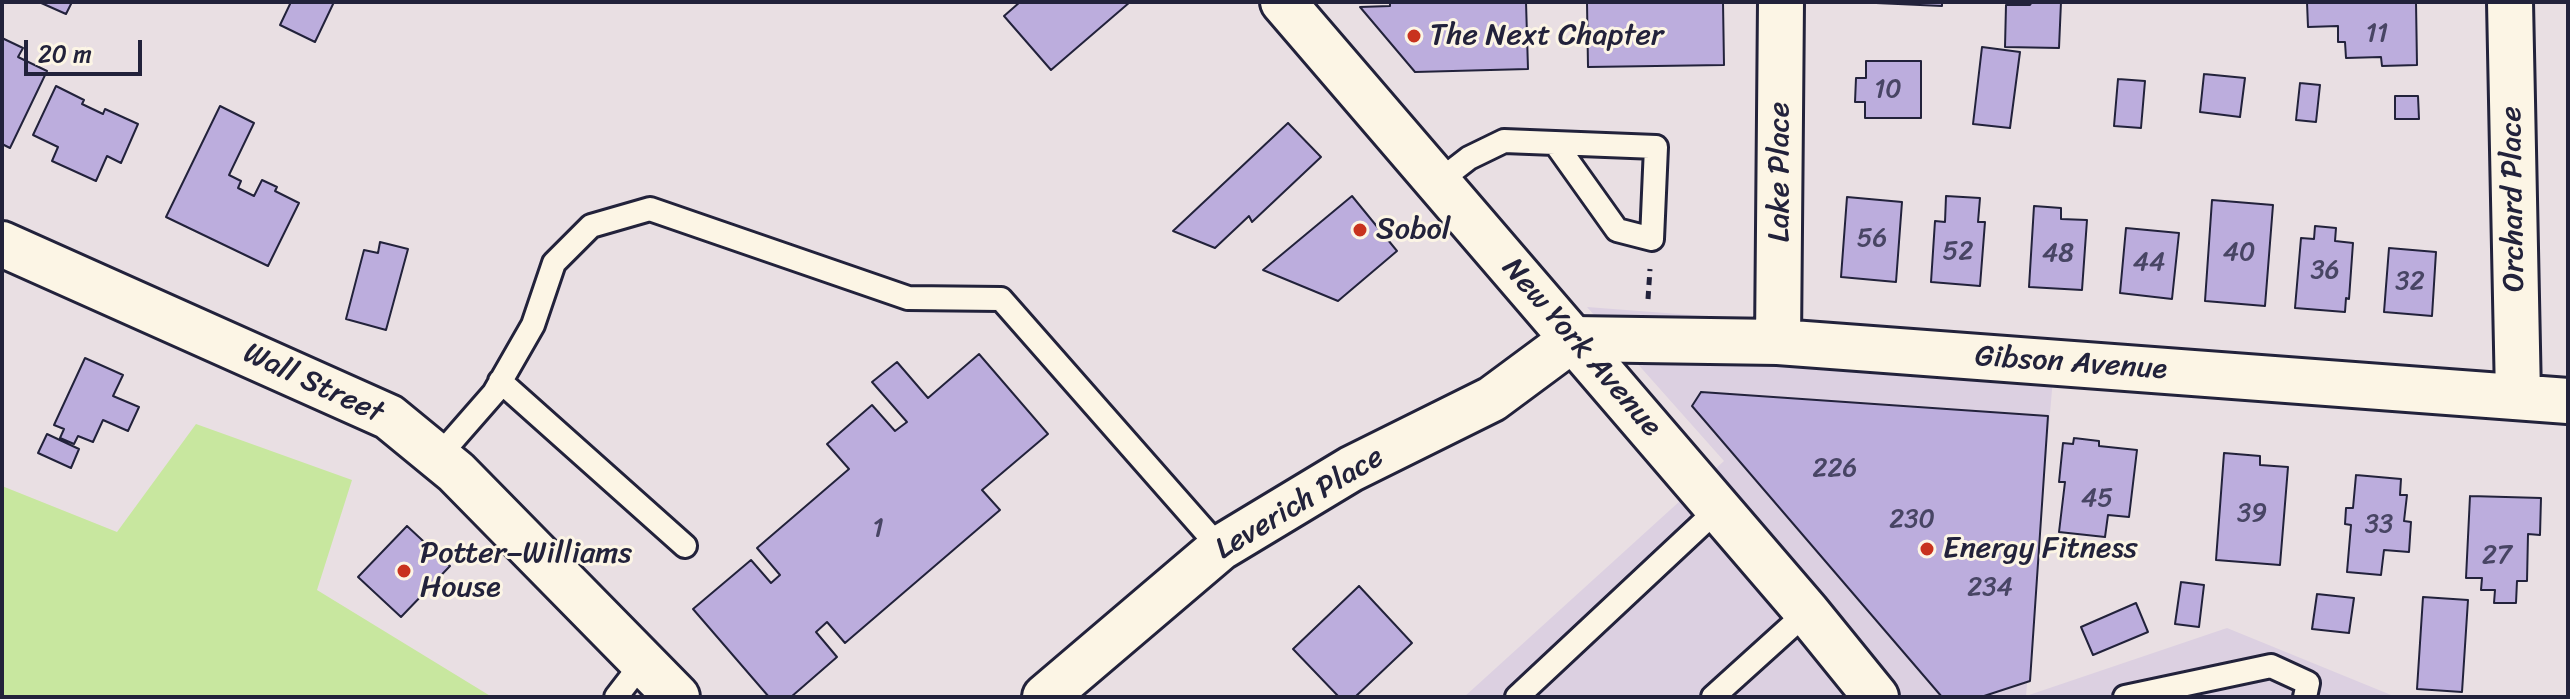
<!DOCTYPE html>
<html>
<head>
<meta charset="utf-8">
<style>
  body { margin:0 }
  #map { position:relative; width:2570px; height:699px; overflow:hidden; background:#e9dfe3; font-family:Sriracha,sans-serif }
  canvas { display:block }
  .frame { position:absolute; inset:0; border:4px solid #22223b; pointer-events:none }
  .scale { position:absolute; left:24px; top:40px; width:118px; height:36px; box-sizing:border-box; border:4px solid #22223b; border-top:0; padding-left:10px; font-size:24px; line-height:28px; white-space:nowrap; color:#22223b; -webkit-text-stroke:6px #fcf5e5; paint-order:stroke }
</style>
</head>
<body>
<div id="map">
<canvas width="2570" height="699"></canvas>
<div class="frame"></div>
<div class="scale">20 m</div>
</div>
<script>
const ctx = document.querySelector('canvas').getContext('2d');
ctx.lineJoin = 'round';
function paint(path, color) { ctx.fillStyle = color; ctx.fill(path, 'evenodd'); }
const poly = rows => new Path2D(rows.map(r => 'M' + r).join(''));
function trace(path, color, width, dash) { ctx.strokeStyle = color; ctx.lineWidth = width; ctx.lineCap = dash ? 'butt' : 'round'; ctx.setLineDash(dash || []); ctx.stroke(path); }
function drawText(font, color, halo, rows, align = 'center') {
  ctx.font = font + ' Sriracha,sans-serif'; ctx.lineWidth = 6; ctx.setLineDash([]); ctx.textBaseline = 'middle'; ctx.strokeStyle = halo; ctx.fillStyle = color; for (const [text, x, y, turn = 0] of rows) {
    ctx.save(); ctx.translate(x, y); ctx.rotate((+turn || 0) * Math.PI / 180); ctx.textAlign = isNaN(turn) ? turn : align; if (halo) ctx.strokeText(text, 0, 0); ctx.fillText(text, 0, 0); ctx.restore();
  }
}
const built = poly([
  [1587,307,2056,343,2026,696,2227,628,2396,697,1464,697,1724,461]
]);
const green = poly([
  [196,424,352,480,317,590,492,697,2,697,2,486,117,532]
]);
const building = poly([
  [39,2,72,2,66,14,39,2],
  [291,2,334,2,315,42,280,25,291,2],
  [1020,2,1130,2,1051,70,1004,16,1020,2],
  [1390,2,1526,2,1528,69,1415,72,1360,7,1390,6,1390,2],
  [1587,2,1723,2,1724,65,1588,67,1587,2],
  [1854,2,1942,2,1942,6,1854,2],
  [2032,2,2061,2,2059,48,2005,47,2006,5,2030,5,2032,2],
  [2307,2,2416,2,2417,65,2382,66,2381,57,2346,58,2345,42,2338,42,2338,26,2308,27,2307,2],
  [2,38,23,48,18,57,47,71,10,148,2,144,2,38],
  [1982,47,2020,52,2010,128,1973,124,1982,47],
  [1866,61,1921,61,1921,118,1865,118,1865,102,1855,102,1856,78,1866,78,1866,61],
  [2204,74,2245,78,2240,117,2200,112,2204,74],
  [2118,79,2145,81,2141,128,2114,126,2118,79],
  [2300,83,2320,85,2316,122,2296,120,2300,83],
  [56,86,84,100,82,104,103,114,105,109,138,124,121,163,107,156,96,181,52,161,58,147,33,135,56,86],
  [2395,96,2418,96,2419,119,2395,119,2395,96],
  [220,106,254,123,229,175,241,181,238,188,254,196,262,180,277,187,275,191,299,203,268,266,166,217,220,106],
  [1288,123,1321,157,1252,222,1249,216,1215,248,1173,231,1288,123],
  [1352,196,1397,251,1338,301,1263,270,1352,196],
  [1946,196,1980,198,1978,222,1985,222,1980,286,1931,282,1935,221,1945,222,1946,196],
  [1847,197,1902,202,1896,282,1841,277,1847,197],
  [2212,200,2273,205,2265,306,2205,301,2212,200],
  [2034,206,2061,208,2061,219,2087,220,2082,290,2029,287,2034,206],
  [2315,226,2336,228,2335,241,2353,243,2349,299,2346,298,2345,312,2295,308,2301,238,2314,239,2315,226],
  [2126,228,2179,233,2172,299,2120,293,2126,228],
  [380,242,408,249,386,330,346,319,364,250,378,253,380,242],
  [2389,248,2436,252,2432,316,2384,312,2389,248],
  [979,354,1048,434,982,490,1000,510,845,643,827,622,816,632,837,657,791,697,769,697,693,609,751,560,771,583,780,575,757,548,849,469,827,444,872,405,895,431,907,422,872,382,897,362,928,398,979,354],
  [85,358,123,375,113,396,139,407,128,431,103,420,93,442,78,436,74,444,60,438,64,429,54,425,85,358],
  [1701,392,2048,416,2030,681,1981,697,1942,697,1692,406,1701,392],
  [47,434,79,449,71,468,38,453,47,434],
  [2074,438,2099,441,2099,446,2137,450,2129,517,2108,515,2105,537,2059,532,2065,482,2059,482,2063,443,2073,444,2074,438],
  [2224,453,2260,456,2260,465,2288,467,2280,565,2216,560,2224,453],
  [2356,475,2401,479,2400,495,2407,495,2404,521,2411,522,2409,552,2384,550,2381,575,2347,572,2351,525,2345,524,2346,508,2353,508,2356,475],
  [2470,496,2541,498,2540,535,2528,534,2527,581,2517,581,2516,603,2494,603,2495,590,2481,590,2482,578,2466,578,2470,496],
  [407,526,450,566,401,617,358,577,407,526],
  [2181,582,2204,585,2199,627,2175,624,2181,582],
  [1359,586,1412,643,1355,697,1339,697,1293,649,1359,586],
  [2317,594,2354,598,2349,633,2312,629,2317,594],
  [2423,597,2468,600,2462,692,2417,689,2423,597],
  [2136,603,2148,632,2093,655,2081,627,2136,603]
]);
const path = poly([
  [1648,299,1650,269]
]);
const lane = poly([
  [1438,182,1469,158,1504,141,1555,143,1656,147,1652,239,1617,230,1555,143],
  [500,381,685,546],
  [438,457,494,393,533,325,554,263,591,226,650,209,908,298,1001,299,1220,548],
  [616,697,643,662],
  [1517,697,1719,508],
  [1713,697,1807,612],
  [2125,697,2271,666,2308,683,2305,697]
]);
const street = poly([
  [2510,2,2518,396],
  [1778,342,1781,2],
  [1045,697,1220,548,1351,469,1492,399,1573,339,1778,342,2568,401]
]);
const secondary = poly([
  [2,244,389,417,456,472,677,697]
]);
const primary = poly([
  [1283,2,1807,612,1876,697]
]);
const markers = [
  [1414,36,8,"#c8321e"],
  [1360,230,8,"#c8321e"],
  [1927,549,8,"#c8321e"],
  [404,571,8,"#c8321e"]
];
const numberNames = [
  ["11",2377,34],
  ["10",1888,90],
  ["56",1872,239],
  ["52",1958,252],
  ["40",2239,253],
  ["48",2058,254],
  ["44",2149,263],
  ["36",2325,271],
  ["32",2410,282],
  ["226",1835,469],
  ["45",2097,499],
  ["39",2252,514],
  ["230",1912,520],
  ["33",2379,525],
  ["1",878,529],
  ["27",2497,556],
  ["234",1990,588]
];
const poiNames = [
  ["The Next Chapter",1430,36],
  ["Sobol",1376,230],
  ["Energy Fitness",1943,549],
  ["Potter–Williams",420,554],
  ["House",420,588]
];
const streetNames = [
  ["Lake Place",1780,172,-90],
  ["Orchard Place",2514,199,-91],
  ["New York Avenue",1581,348,49],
  ["Gibson Avenue",2071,364,4],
  ["Wall Street",313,384,25],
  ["Leverich Place",1300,504,-31]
];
paint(built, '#dcd0e1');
paint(green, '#c8e79f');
paint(building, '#bcaddd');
trace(building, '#22223b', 2);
trace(lane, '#22223b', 28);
trace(street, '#22223b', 50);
trace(secondary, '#22223b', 50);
trace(primary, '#22223b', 50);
trace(path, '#22223b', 5, [8, 6]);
trace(lane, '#fcf5e5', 22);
trace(street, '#fcf5e5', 44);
trace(secondary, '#fcf5e5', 44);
trace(primary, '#fcf5e5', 44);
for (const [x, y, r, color] of markers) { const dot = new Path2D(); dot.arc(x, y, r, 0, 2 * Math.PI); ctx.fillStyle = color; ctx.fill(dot); trace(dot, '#fcf5e5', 3); }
drawText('26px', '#484564', null, numberNames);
drawText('30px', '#22223b', '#fcf5e5', poiNames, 'left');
drawText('30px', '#22223b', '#fcf5e5', streetNames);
</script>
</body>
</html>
